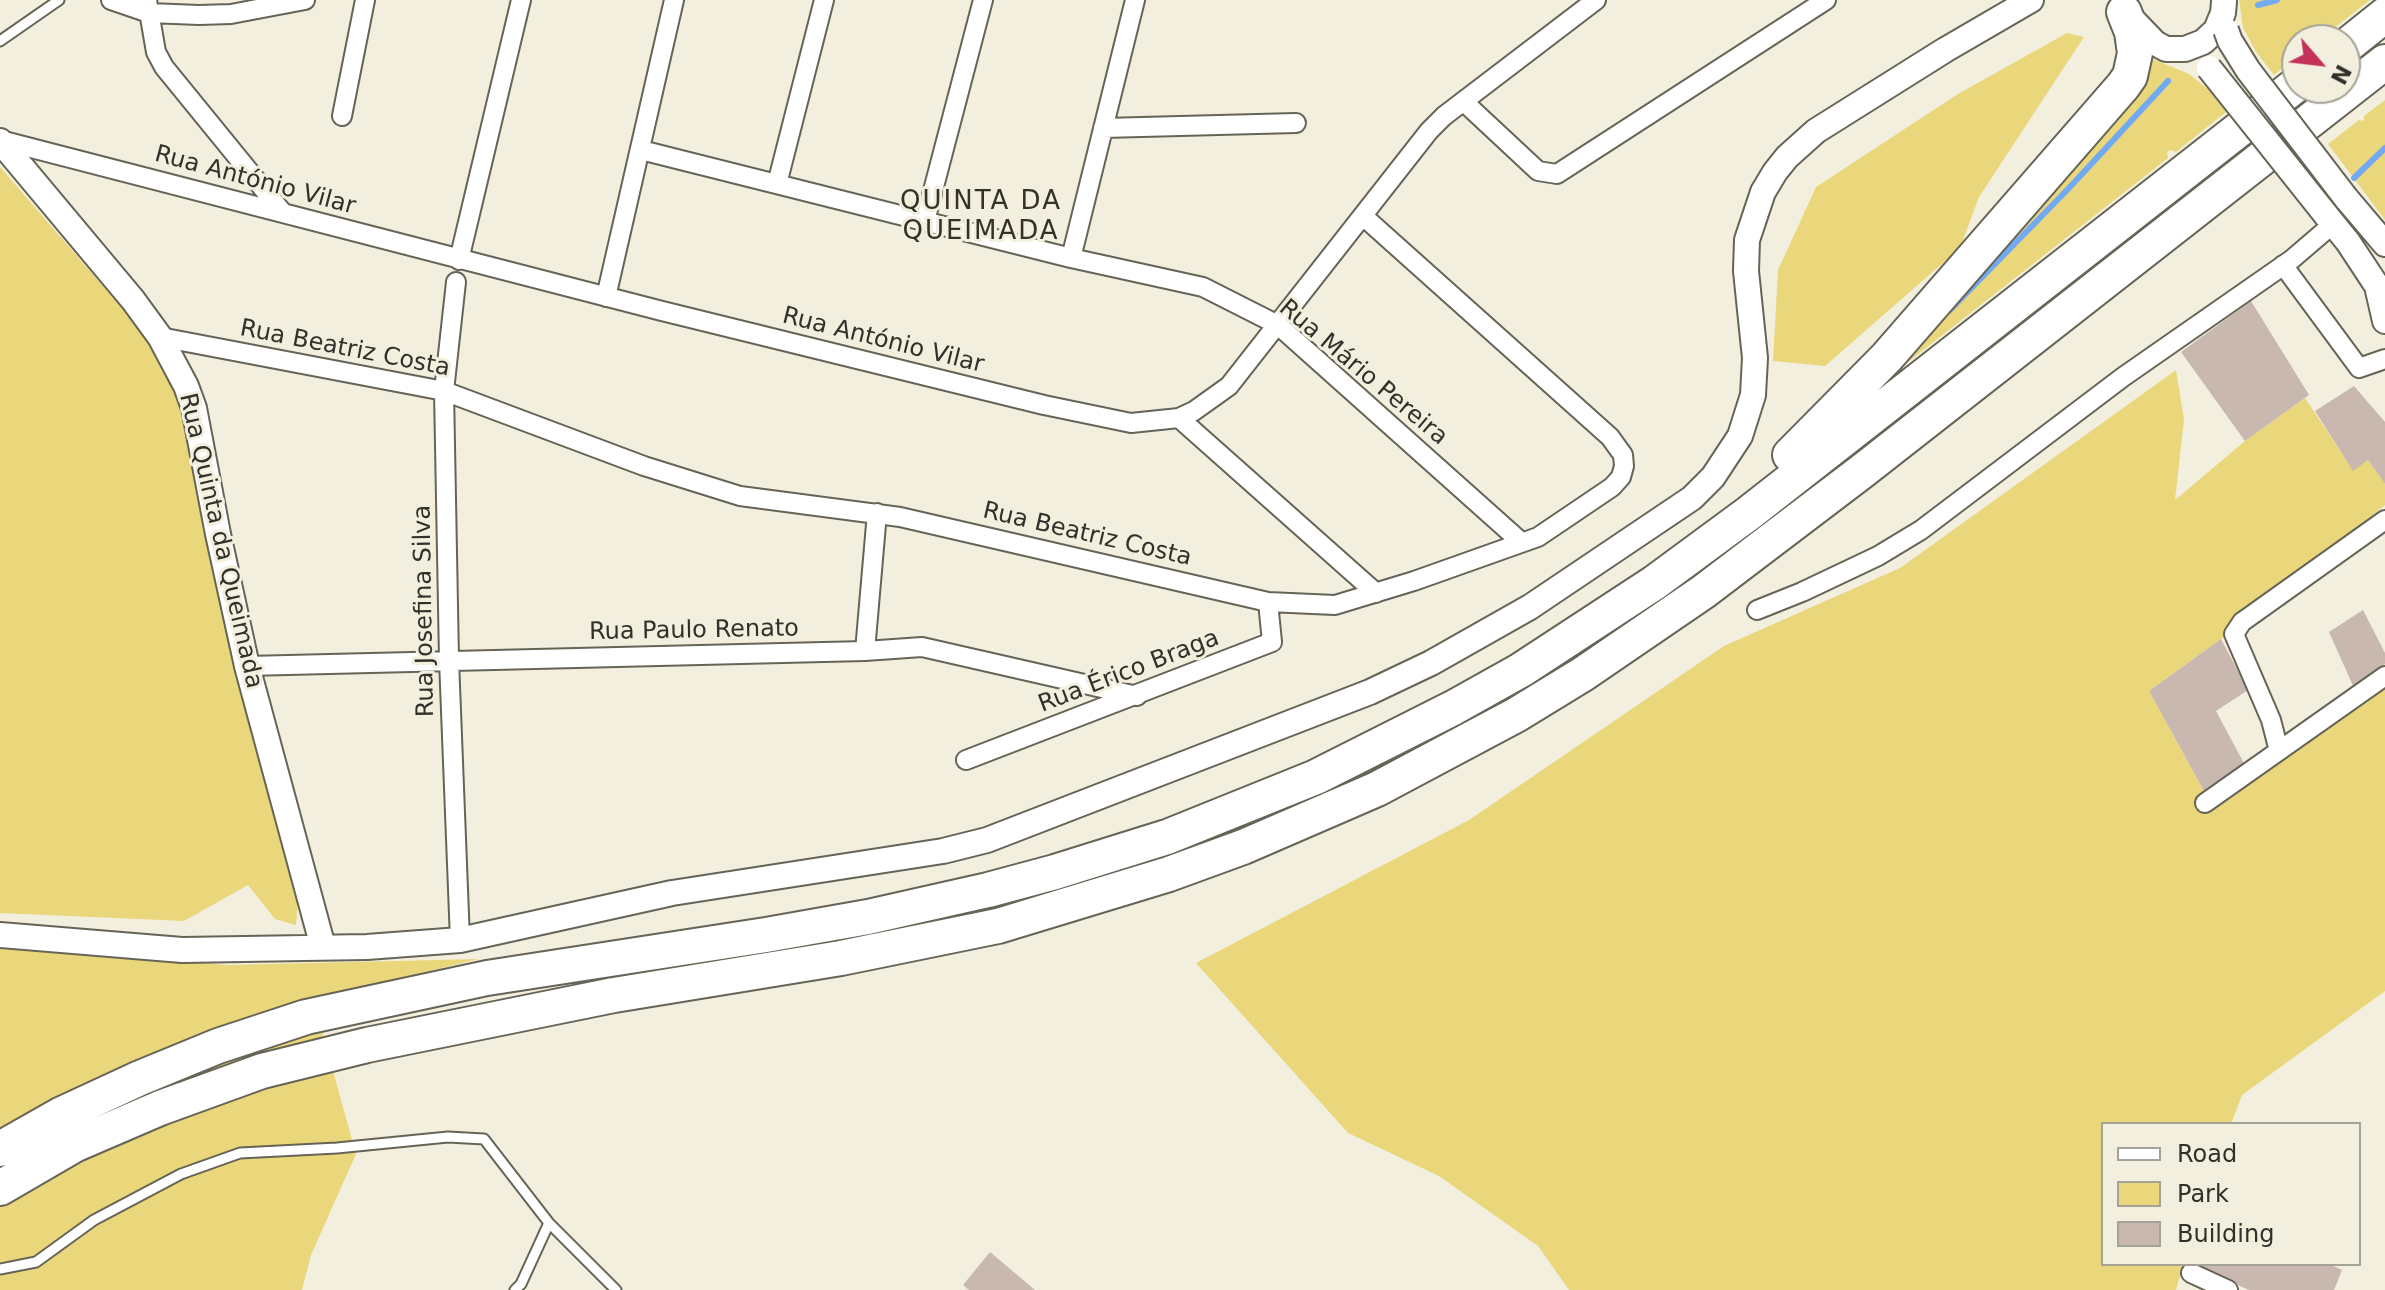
<!DOCTYPE html>
<html>
<head>
<meta charset="utf-8">
<style>
  body { margin:0 }
  #map { position:relative; width:2385px; height:1290px; overflow:hidden; background:#f2efdf; font-family:"DejaVu Sans",sans-serif }
  canvas { display:block }
  .legend { position:absolute; left:2101px; top:1122px; width:260px; height:144px; box-sizing:border-box; background:#f2efdf; border:2px solid #a5a397; margin:0; padding:10px 14px; list-style:none; font-size:24px; color:#31302a }
  .legend li { display:flex; align-items:center; gap:16px; height:40px }
  .legend b { width:40px; border:2px solid #a5a397 }
  .north { position:absolute; left:2281px; top:24px; width:80px; height:80px; box-sizing:border-box; background:#f2efdf; border:2px solid #a5a397; border-radius:50%; rotate:118deg; font-size:22px; font-weight:700; line-height:32px; text-align:center; color:#31302a }
  .north::after { content:''; display:block; margin:auto; width:28px; height:36px; background:#c33359; clip-path:polygon(50% 0,100% 100%,50% 72%,0 100%) }
</style>
</head>
<body>
<div id="map">
<canvas width="2385" height="1290"></canvas>
<ul class="legend">
<li><b style="height:10px;background:#fff"></b>Road</li>
<li><b style="height:22px;background:#ead77b"></b>Park</li>
<li><b style="height:22px;background:#c8b8b0"></b>Building</li>
</ul>
<div class="north">N</div>
</div>
<script>
const ctx = document.querySelector('canvas').getContext('2d');
ctx.lineJoin = 'round';
function paint(path, color) { ctx.fillStyle = color; ctx.fill(path, 'evenodd'); }
const poly = rows => new Path2D(rows.map(r => 'M' + r).join(''));
function trace(path, color, width, dash) { ctx.strokeStyle = color; ctx.lineWidth = width; ctx.lineCap = dash ? 'butt' : 'round'; ctx.setLineDash(dash || []); ctx.stroke(path); }
function drawText(font, color, halo, rows, align = 'center') {
  ctx.font = font + ' "DejaVu Sans",sans-serif'; ctx.lineWidth = 6; ctx.setLineDash([]); ctx.textBaseline = 'middle'; ctx.strokeStyle = halo; ctx.fillStyle = color; for (const [text, x, y, turn = 0] of rows) {
    ctx.save(); ctx.translate(x, y); ctx.rotate((+turn || 0) * Math.PI / 180); ctx.textAlign = isNaN(turn) ? turn : align; if (halo) ctx.strokeText(text, 0, 0); ctx.fillText(text, 0, 0); ctx.restore();
  }
}
const green = poly([
  [2239,0,2370,0,2319,40,2297,40,2297,57,2274,75,2256,52,2243,28],
  [2067,33,2084,37,1979,197,1960,248,1825,366,1773,361,1778,270,1816,187,1958,94],
  [2148,57,2189,74,2208,89,2226,112,2176,152,2171,150,2167,152,2168,158,1880,384],
  [2385,100,2385,220,2328,144,2359,120,2364,121,2364,116],
  [0,167,154,345,184,412,298,897,296,925,275,919,248,885,184,921,0,913],
  [2176,370,2184,419,2175,500,2245,441,2305,398,2353,470,2368,460,2385,484,2385,505,2221,639,2149,691,2205,793,2385,675,2385,991,2242,1095,2231,1124,2103,1124,2103,1264,2183,1264,2176,1290,1569,1290,1538,1246,1439,1176,1348,1133,1196,963,1469,820,1724,646,1900,568],
  [0,944,227,965,479,959,313,999,356,1154,311,1255,302,1290,0,1290]
]);
const stream = poly([
  [2258,5,2277,0],
  [2354,178,2385,148],
  [1950,310,2069,188,2168,81]
]);
const building = poly([
  [2251,301,2309,395,2245,441,2181,352],
  [2354,386,2385,422,2385,484,2368,460,2353,471,2315,411],
  [2363,610,2385,653,2385,664,2354,688,2329,632],
  [2221,639,2248,690,2216,711,2246,767,2205,793,2149,691],
  [990,1252,1035,1290,969,1290,963,1285],
  [2191,1264,2329,1264,2342,1270,2334,1290,2249,1290]
]);
const service = poly([
  [0,41,59,0],
  [549,1223,616,1290],
  [0,1269,36,1262,94,1220,181,1174,240,1153,337,1148,448,1137,484,1139,549,1223,521,1284,515,1290]
]);
const minor = poly([
  [111,0,149,13,199,15,231,14,305,0],
  [147,0,156,52,164,67,283,213],
  [1464,102,1538,171,1557,174,1826,0],
  [342,116,365,0],
  [1103,128,1296,123],
  [0,140,662,311,1044,405,1131,423,1179,418,1194,411,1229,386,1429,131,1444,116,1596,0],
  [641,150,1071,258,1203,287,1278,325,1521,542],
  [777,184,824,0],
  [925,221,983,0],
  [1071,258,1135,0],
  [459,260,521,0],
  [2283,265,2359,368,2385,359],
  [456,282,444,391,449,660,460,940],
  [606,297,674,0],
  [160,337,444,391,644,466,740,496,900,517,1268,602,1335,605,1414,581,1538,537,1612,487,1621,477,1624,466,1623,455,1610,437,1363,216],
  [1179,418,1376,593],
  [1757,610,1802,592,1878,556,1921,530,2123,377,2291,260,2333,224],
  [865,651,877,513],
  [247,666,865,651,922,647,1137,696],
  [2279,751,2271,720,2234,634,2242,622,2385,520],
  [966,760,1272,642,1268,602],
  [2205,803,2385,676],
  [2191,1273,2228,1290]
]);
const tertiary = poly([
  [2129,16,2155,43,2166,49,2185,49,2203,42,2216,30,2223,13,2224,2],
  [0,141,133,300,160,337,186,386,194,408,218,534,247,666,323,947],
  [2346,198,2385,244],
  [2326,215,2348,242,2377,286,2385,321],
  [0,935,182,950,367,947,460,940,672,893,943,851,987,840,1370,692,1431,663,1530,607,1692,498,1713,477,1740,436,1753,395,1755,358,1746,271,1747,240,1763,192,1775,172,1787,157,1816,131,1945,50,2031,0]
]);
const motorway = poly([
  [2345,47,2385,15],
  [1790,455,1887,357,2123,86,2130,76,2135,53,2132,32,2124,12],
  [0,1149,60,1115,140,1078,218,1046,306,1017,487,978,766,935,868,917,988,890,1055,872,1167,837,1316,777,1453,708,1521,670,1654,583,1749,513,2297,84],
  [0,1188,74,1145,160,1108,262,1071,367,1045,614,995,841,958,998,926,1169,874,1243,847,1377,789,1516,715,1583,674,1703,592,1861,472,2385,62]
]);
const tertiaryBridge = poly([
  [2226,30,2230,41,2248,70,2346,198],
  [2209,68,2326,215]
]);
const streetNames = [
  ["Rua António Vilar",255,181,15],
  ["Rua António Vilar",883,341,14],
  ["Rua Beatriz Costa",345,349,11],
  ["Rua Mário Pereira",1363,373,40],
  ["Rua Beatriz Costa",1087,535,13],
  ["Rua Quinta da Queimada",220,541,77],
  ["Rua Josefina Silva",425,611,-91],
  ["Rua Paulo Renato",694,631,-1],
  ["Rua Érico Braga",1129,672,-21]
];
const neighbourhoodNames = [
  ["QUINTA DA",981,202],
  ["QUEIMADA",981,232]
];
paint(green, '#ead77b');
trace(stream, '#72a9f3', 6);
paint(building, '#c8b8b0');
trace(service, '#666456', 13);
trace(minor, '#666456', 22);
trace(tertiary, '#666456', 28);
trace(motorway, '#666456', 38);
trace(service, '#fff', 9);
trace(minor, '#fff', 18);
trace(tertiary, '#fff', 24);
trace(motorway, '#fff', 34);
trace(tertiaryBridge, '#666456', 28, []);
trace(tertiaryBridge, '#fff', 24);
drawText('24px', '#31302a', '#f2efdf', streetNames);
ctx.letterSpacing = '2px';
drawText('26px', '#353225', '#f2efdf', neighbourhoodNames);
ctx.letterSpacing = '0px';
</script>
</body>
</html>
